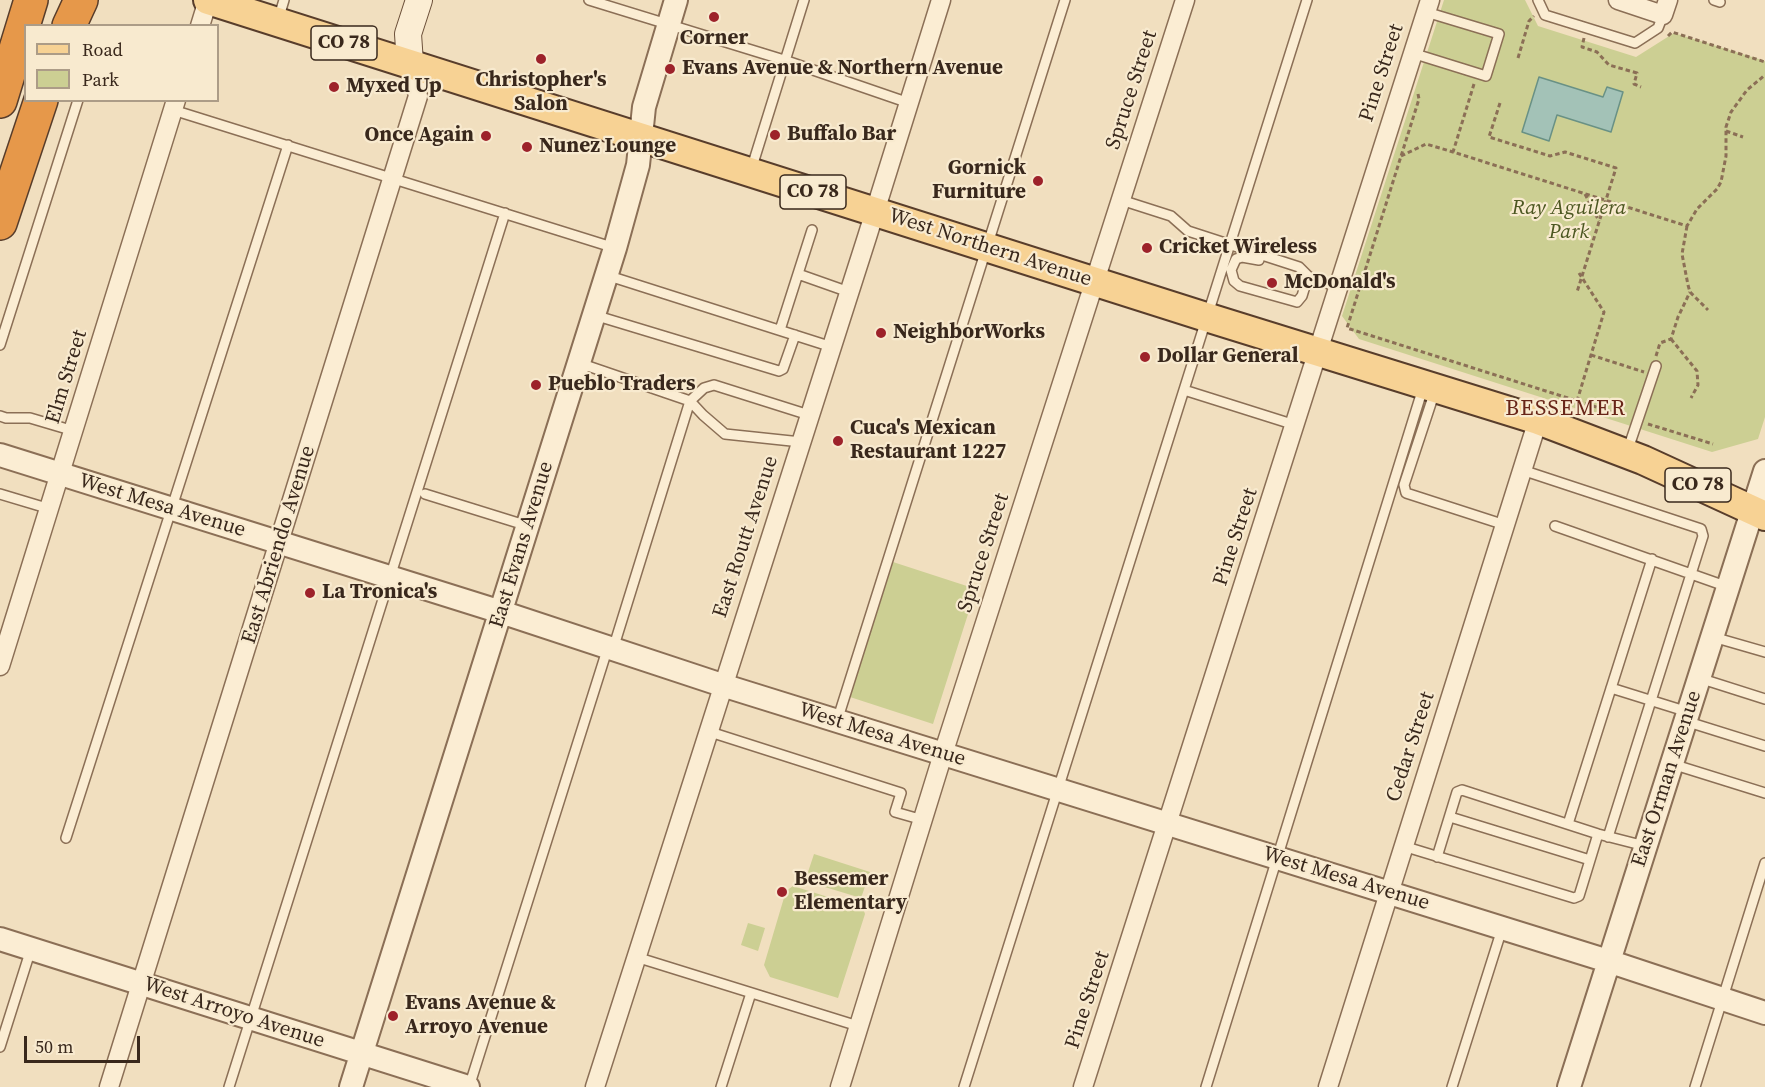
<!DOCTYPE html>
<html>
<head>
<meta charset="utf-8">
<style>
  body { margin:0 }
  #map { position:relative; width:1765px; height:1087px; overflow:hidden; background:#f1dfbf; font-family:"Source Serif 4",serif }
  canvas { display:block }
  .legend { position:absolute; left:24px; top:24px; width:195px; height:78px; box-sizing:border-box; background:#f8eacf; border:2px solid #ac9c87; margin:0; padding:8px 10px; list-style:none; font-size:18px; color:#39281c }
  .legend li { display:flex; align-items:center; gap:12px; height:30px }
  .legend b { width:30px; border:2px solid #ac9c87 }
  .scale { position:absolute; left:24px; top:1036px; width:116px; height:27px; box-sizing:border-box; border:3px solid #39281c; border-top:0; padding-left:8px; font-size:18px; line-height:21px; white-space:nowrap; color:#39281c; -webkit-text-stroke:4px #f8eacf; paint-order:stroke }
</style>
</head>
<body>
<div id="map">
<canvas width="1765" height="1087"></canvas>
<ul class="legend">
<li><b style="height:8px;background:#f7d294"></b>Road</li>
<li><b style="height:16px;background:#cccf93"></b>Park</li>
</ul>
<div class="scale">50 m</div>
</div>
<script>
const ctx = document.querySelector('canvas').getContext('2d');
ctx.lineJoin = 'round';
function paint(path, color) { ctx.fillStyle = color; ctx.fill(path, 'evenodd'); }
const poly = rows => new Path2D(rows.map(r => 'M' + r).join(''));
function trace(path, color, width, dash) { ctx.strokeStyle = color; ctx.lineWidth = width; ctx.lineCap = dash ? 'butt' : 'round'; ctx.setLineDash(dash || []); ctx.stroke(path); }
function drawText(font, color, halo, rows, align = 'center') {
  ctx.font = font + ' "Source Serif 4",serif'; ctx.lineWidth = 4.5; ctx.setLineDash([]); ctx.textBaseline = 'middle'; ctx.strokeStyle = halo; ctx.fillStyle = color; for (const [text, x, y, turn = 0] of rows) {
    ctx.save(); ctx.translate(x, y); ctx.rotate((+turn || 0) * Math.PI / 180); ctx.textAlign = isNaN(turn) ? turn : align; if (halo) ctx.strokeText(text, 0, 0); ctx.fillText(text, 0, 0); ctx.restore();
  }
}
const green = poly([
  [1444,0,1525,0,1538,26,1636,57,1674,33,1765,61,1765,417,1758,439,1712,452,1359,339,1342,316],
  [893,562,976,589,933,724,850,697],
  [814,854,870,872,861,898,805,881],
  [793,886,863,908,865,914,838,998,770,977,764,965,786,891],
  [748,923,765,928,758,951,741,945]
]);
const water = poly([
  [1539,77,1603,97,1607,87,1623,92,1611,132,1557,115,1549,141,1522,132,1539,77]
]);
const path = poly([
  [1668,36,1672,32,1765,62],
  [1584,38,1582,47,1597,52,1609,65,1637,73,1634,84,1641,87],
  [1518,58,1529,21,1534,16],
  [1474,84,1453,152,1687,226,1697,209,1717,189,1721,182,1726,156,1726,127,1731,112,1747,90,1765,75],
  [1418,94,1419,99,1347,328,1628,417],
  [1500,103,1489,137,1550,156,1565,152,1616,168,1577,292],
  [1726,131,1743,137],
  [1401,156,1426,144,1453,152],
  [1585,194,1599,221],
  [1687,226,1682,254,1688,285,1690,292,1708,310],
  [1671,339,1697,371,1698,385,1691,398],
  [1591,355,1644,372],
  [1656,356,1660,343,1671,339,1678,317,1690,292],
  [1577,401,1604,312,1579,273],
  [1648,424,1713,444]
]);
const service = poly([
  [589,0,784,60,909,103],
  [1538,0,1545,15,1635,43,1658,28,1663,15],
  [1714,0,1720,2],
  [278,20,284,0],
  [1412,53,1486,76,1499,34,1426,12],
  [173,110,615,248],
  [751,170,804,0],
  [1121,200,1171,216,1188,231,1299,267,1309,277,1338,287],
  [1259,260,1242,257,1236,259,1231,270,1234,281,1240,286,1297,302,1302,296,1308,276],
  [798,274,849,292],
  [606,275,832,347],
  [594,315,779,371,783,369,795,335],
  [780,330,812,230],
  [0,345,78,100],
  [579,363,690,401,613,649],
  [1184,390,1295,425],
  [1435,391,1404,485,1406,493,1505,525],
  [0,416,6,418,30,418,74,431],
  [801,442,725,434,703,415,690,401,704,388,714,385,809,415],
  [1627,452,1656,366],
  [1522,470,1701,529,1703,536,1608,837],
  [0,494,50,509],
  [425,494,528,526],
  [1555,526,1728,587],
  [1713,637,1765,652],
  [1699,678,1765,699],
  [1611,688,1688,712],
  [837,721,1065,0],
  [1685,721,1765,746],
  [707,731,901,793,895,812,923,820],
  [1672,764,1765,793],
  [1450,817,1590,860],
  [1568,824,1652,559],
  [66,838,288,145],
  [1403,846,1574,898,1579,896,1598,834],
  [1437,857,1457,792,1462,790,1598,834,1645,846],
  [636,957,858,1026],
  [0,1047,31,949],
  [229,1087,505,213],
  [469,1087,608,647],
  [721,1087,751,993],
  [964,1087,1307,0],
  [1206,1087,1423,388],
  [1452,1087,1502,929],
  [1695,1087,1765,863]
]);
const minor = poly([
  [1618,0,1663,15,1668,0],
  [200,26,208,0],
  [0,666,176,100],
  [109,1087,418,96,410,63],
  [595,1087,867,237,941,0],
  [840,1087,943,754,1185,0],
  [1083,1087,1430,0],
  [1328,1087,1538,420]
]);
const tertiary = poly([
  [0,455,501,612,722,685,1608,961,1765,1013],
  [0,939,468,1087],
  [351,1087,615,248,638,165,644,107,676,0],
  [1569,1087,1765,471]
]);
const secondary = poly([
  [410,63,408,34,419,0]
]);
const primary = poly([
  [208,0,1206,317,1538,420,1643,460,1765,516]
]);
const motorway = poly([
  [69,26,81,0],
  [0,101,31,0],
  [0,223,41,100]
]);
const markers = [
  [714,17,6,"#9d222a"],
  [541,59,6,"#9d222a"],
  [670,69,6,"#9d222a"],
  [334,87,6,"#9d222a"],
  [775,135,6,"#9d222a"],
  [486,136,6,"#9d222a"],
  [527,147,6,"#9d222a"],
  [1038,181,6,"#9d222a"],
  [1147,248,6,"#9d222a"],
  [1272,283,6,"#9d222a"],
  [881,333,6,"#9d222a"],
  [1145,357,6,"#9d222a"],
  [536,385,6,"#9d222a"],
  [838,441,6,"#9d222a"],
  [310,593,6,"#9d222a"],
  [782,892,6,"#9d222a"],
  [393,1016,6,"#9d222a"]
];
const shields = [
  [344,43,66],
  [813,192,66],
  [1698,485,66]
];
const shieldNames = [
  ["CO 78",344,43],
  ["CO 78",813,192],
  ["CO 78",1698,485]
];
const poiNames = [
  ["Corner",714,39,"center"],
  ["Evans Avenue & Northern Avenue",682,69],
  ["Christopher's",541,81,"center"],
  ["Salon",541,105,"center"],
  ["Myxed Up",346,87],
  ["Buffalo Bar",787,135],
  ["Once Again",474,136,"right"],
  ["Nunez Lounge",539,147],
  ["Gornick",1026,169,"right"],
  ["Furniture",1026,193,"right"],
  ["Cricket Wireless",1159,248],
  ["McDonald's",1284,283],
  ["NeighborWorks",893,333],
  ["Dollar General",1157,357],
  ["Pueblo Traders",548,385],
  ["Cuca's Mexican",850,429],
  ["Restaurant 1227",850,453],
  ["La Tronica's",322,593],
  ["Bessemer",794,880],
  ["Elementary",794,904],
  ["Evans Avenue &",405,1004],
  ["Arroyo Avenue",405,1028]
];
const streetNames = [
  ["Pine Street",1382,73,-72],
  ["Spruce Street",1132,90,-72],
  ["West Northern Avenue",990,248,18],
  ["Elm Street",67,377,-73],
  ["West Mesa Avenue",162,506,17],
  ["East Routt Avenue",746,537,-72],
  ["Pine Street",1236,537,-72],
  ["East Abriendo Avenue",279,545,-73],
  ["East Evans Avenue",522,545,-73],
  ["Spruce Street",984,553,-72],
  ["West Mesa Avenue",882,735,17],
  ["Cedar Street",1411,747,-72],
  ["East Orman Avenue",1667,779,-72],
  ["West Mesa Avenue",1346,879,17],
  ["Pine Street",1088,1000,-72],
  ["West Arroyo Avenue",234,1013,18]
];
const parkNames = [
  ["Ray Aguilera",1569,209],
  ["Park",1569,233]
];
const neighbourhoodNames = [
  ["BESSEMER",1566,409]
];
paint(green, '#cccf93');
paint(water, '#a3c2b7');
trace(water, '#699185', 1.5);
trace(service, '#8b6f56', 12);
trace(minor, '#8b6f56', 21);
trace(tertiary, '#8b6f56', 26);
trace(secondary, '#6c503a', 28);
trace(primary, '#583d2b', 32);
trace(motorway, '#583d2b', 36);
trace(path, '#8b6f56', 3, [4.5, 3]);
trace(service, '#fbedd3', 9);
trace(minor, '#fbedd3', 18);
trace(tertiary, '#fbedd3', 22);
trace(secondary, '#fbedd3', 26);
trace(primary, '#f7d294', 28);
trace(motorway, '#e6984a', 33);
for (const [x, y, r, color] of markers) { const dot = new Path2D(); dot.arc(x, y, r, 0, 2 * Math.PI); ctx.fillStyle = color; ctx.fill(dot); trace(dot, '#f8eacf', 2); }
for (const [x, y, w] of shields) { const box = new Path2D(); box.roundRect(x - w / 2, y - 17, w, 34, 4.5); ctx.fillStyle = '#f8eacf'; ctx.fill(box); trace(box, '#39281c', 1.5); }
drawText('bold 20px', '#39281c', null, shieldNames);
drawText('bold 21px', '#39281c', '#f8eacf', poiNames, 'left');
drawText('21px', '#39281c', '#f8eacf', streetNames);
drawText('italic 21px', '#4c5721', '#f8eacf', parkNames);
ctx.letterSpacing = '1.5px';
drawText('22px', '#682518', '#f8eacf', neighbourhoodNames);
ctx.letterSpacing = '0px';
</script>
</body>
</html>
